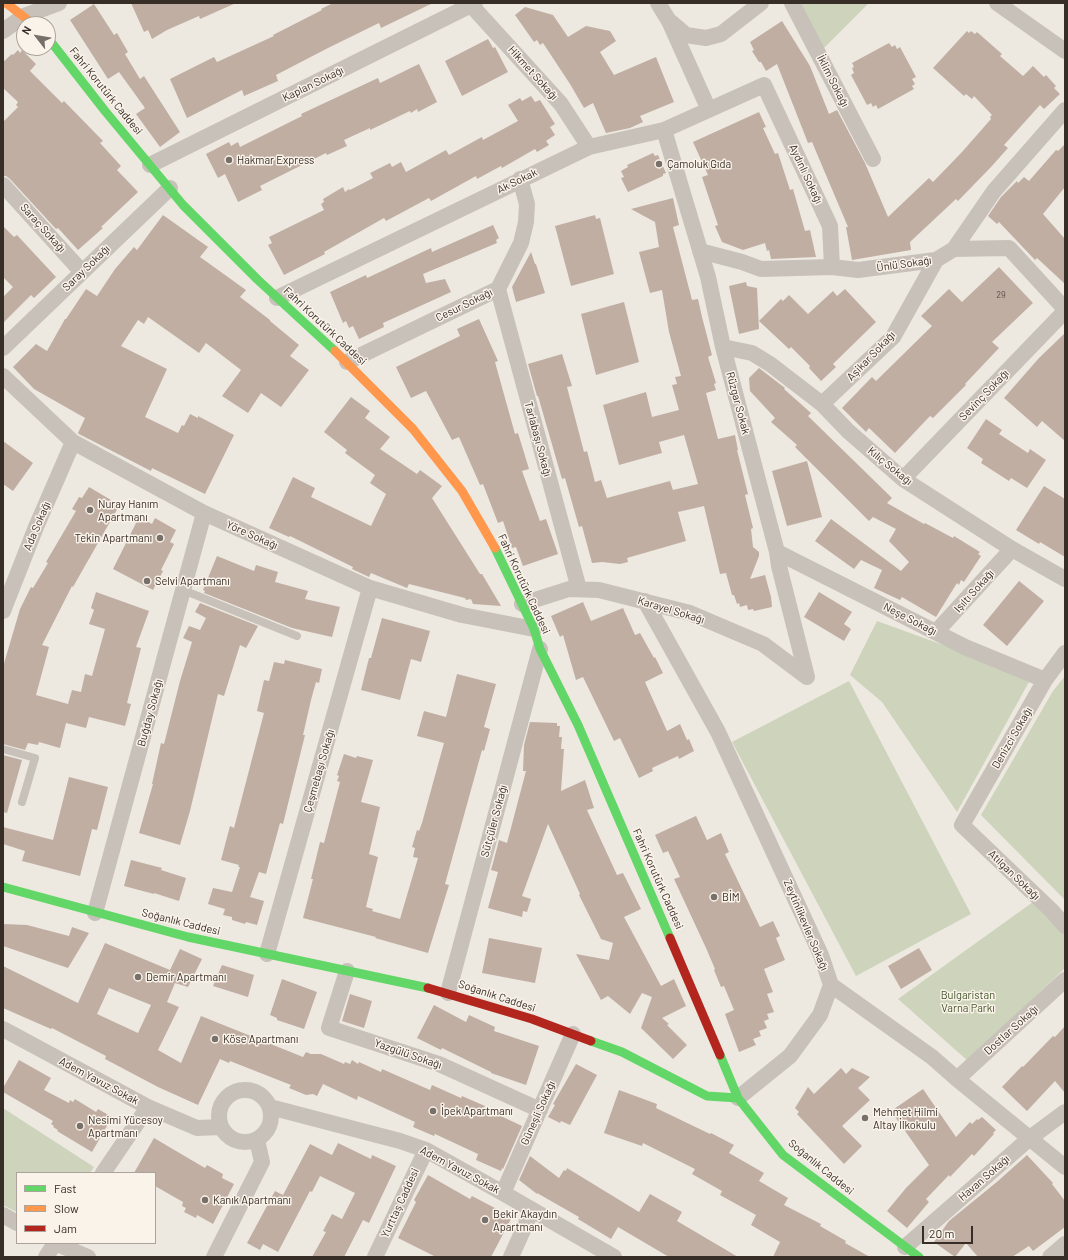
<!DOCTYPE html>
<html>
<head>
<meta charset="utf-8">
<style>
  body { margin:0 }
  #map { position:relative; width:1068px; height:1260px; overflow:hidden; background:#ede9e1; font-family:Barlow,sans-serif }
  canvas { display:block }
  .frame { position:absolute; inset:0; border:4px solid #372e28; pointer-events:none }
  .legend { position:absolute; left:16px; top:1172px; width:140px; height:72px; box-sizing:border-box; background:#faf3e9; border:1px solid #aca49c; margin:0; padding:5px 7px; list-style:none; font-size:12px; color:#372e28 }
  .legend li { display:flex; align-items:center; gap:8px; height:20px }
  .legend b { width:20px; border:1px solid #aca49c }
  .north { position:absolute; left:16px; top:16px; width:40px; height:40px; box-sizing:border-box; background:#faf3e9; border:1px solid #aca49c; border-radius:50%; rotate:301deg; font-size:11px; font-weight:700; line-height:16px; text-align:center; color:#372e28 }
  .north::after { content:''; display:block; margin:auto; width:14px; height:18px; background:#776f69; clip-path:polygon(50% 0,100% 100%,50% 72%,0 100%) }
  .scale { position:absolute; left:922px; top:1226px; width:51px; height:18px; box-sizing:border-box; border:2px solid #372e28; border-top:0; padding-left:5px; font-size:12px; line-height:14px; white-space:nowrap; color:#372e28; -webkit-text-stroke:3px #faf3e9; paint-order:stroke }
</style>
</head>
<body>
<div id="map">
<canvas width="1068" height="1260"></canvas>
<div class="frame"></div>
<ul class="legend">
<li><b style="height:5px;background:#63d668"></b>Fast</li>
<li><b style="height:5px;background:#ff974d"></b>Slow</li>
<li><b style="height:5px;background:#b3261e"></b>Jam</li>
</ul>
<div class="north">N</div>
<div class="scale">20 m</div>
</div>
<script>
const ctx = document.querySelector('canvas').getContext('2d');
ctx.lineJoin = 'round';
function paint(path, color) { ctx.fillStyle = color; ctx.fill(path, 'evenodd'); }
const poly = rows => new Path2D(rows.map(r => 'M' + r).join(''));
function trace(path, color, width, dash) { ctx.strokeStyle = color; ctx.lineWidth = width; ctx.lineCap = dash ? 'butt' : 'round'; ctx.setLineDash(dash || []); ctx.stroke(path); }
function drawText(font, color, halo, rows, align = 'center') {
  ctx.font = font + ' Barlow,sans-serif'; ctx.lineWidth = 3; ctx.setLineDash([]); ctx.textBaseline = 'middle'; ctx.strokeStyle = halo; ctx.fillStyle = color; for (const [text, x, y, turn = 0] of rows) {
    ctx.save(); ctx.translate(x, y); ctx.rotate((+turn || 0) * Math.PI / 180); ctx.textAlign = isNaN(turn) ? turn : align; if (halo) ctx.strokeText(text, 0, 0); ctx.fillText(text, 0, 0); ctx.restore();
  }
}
const green = poly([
  [795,3,869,3,822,50],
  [877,621,957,650,1029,682,957,812,882,702,850,675],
  [1065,676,1065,900,981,815,1053,691],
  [849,681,971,914,856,976,732,742],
  [1033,902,1065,935,1065,968,968,1061,898,999],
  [3,1108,94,1167,90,1173,17,1173,17,1212,3,1205]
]);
const building = poly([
  [131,3,236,3,200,19,199,16,167,30,152,39,148,30,144,32],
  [333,3,433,3,381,28,379,23,328,48,276,75,278,81,244,96,242,90,187,118,170,79,214,57,217,62,274,36,273,35,322,10,321,9],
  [94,4,114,35,117,33,128,52,125,54,140,79,144,76,180,132,160,147,136,114,145,108,119,72,108,79,70,20],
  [525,7,553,15,568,37,586,26,610,31,616,41,600,52,614,75,656,57,674,102,640,116,643,122,630,128,606,133,593,103,584,108,570,84,543,43,540,45,537,40,534,42,515,15],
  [782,21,810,66,829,114,837,110,865,163,888,217,929,178,933,182,962,152,991,119,990,117,992,115,974,96,972,99,966,94,964,96,933,68,967,31,969,33,971,31,975,34,977,32,1002,54,1000,56,1023,76,1033,66,1044,77,1046,75,1056,86,1054,88,1060,94,1044,109,1040,105,1004,145,1008,148,991,167,958,201,956,199,910,242,911,250,852,260,846,227,848,227,812,142,808,143,777,64,766,71,761,62,759,62,752,51,754,50,750,42],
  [488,39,493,48,495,47,508,72,462,96,445,61],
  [889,43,892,47,895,45,897,49,900,47,916,77,912,79,915,84,912,86,914,89,878,109,876,105,873,107,871,103,867,105,851,75,854,73,852,68,854,67,852,63],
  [18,50,20,53,22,50,36,64,30,71,62,103,64,101,103,141,100,143,121,166,117,170,138,192,101,227,103,228,78,250,58,228,56,229,10,179,6,176,3,176,3,122,18,107,16,105,18,102,3,88,3,62,12,54,13,55],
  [419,64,437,102,418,112,417,109,411,113,410,111,370,130,370,128,344,140,347,146,327,155,326,153,260,186,262,190,238,202,225,174,218,178,206,154,229,142,231,146,238,142,240,147,302,116,301,114,378,78,380,83],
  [531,96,535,102,540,100,555,124,550,127,555,135,546,141,549,145,537,152,535,149,502,168,501,166,477,179,476,176,431,201,429,198,386,221,384,218,324,252,325,254,284,275,268,245,272,243,269,237,324,210,321,204,324,202,323,199,343,187,345,192,349,189,350,190,373,178,370,173,390,163,392,167,401,162,406,172,446,150,449,155,482,137,483,140,518,121,508,105,520,98,522,101],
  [759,112,766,127,763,128,775,154,778,153,790,190,793,189,805,231,810,230,816,257,771,259,769,250,767,251,765,243,743,250,722,242,715,226,718,225,702,177,708,175,693,142],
  [1065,144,1065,187,1043,214,1065,239,1065,284,1037,258,1035,260,999,222,997,224,988,216,1001,197,1017,181,1018,183,1024,177,1029,181,1056,150,1058,151],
  [653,153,655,156,658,155,666,173,663,174,663,176,628,192,621,178,624,177,621,171,628,167,627,165],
  [673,198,679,225,673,227,692,300,698,299,702,317,712,355,708,357,716,383,714,384,716,390,706,393,718,439,735,435,738,450,737,450,748,494,745,495,753,528,751,529,753,547,759,552,759,556,750,579,765,575,771,597,772,607,754,611,753,609,748,610,747,605,740,607,739,603,737,604,734,595,732,595,726,573,720,574,704,506,678,512,686,541,627,558,628,562,620,564,602,562,592,563,582,526,579,527,565,478,562,479,538,396,537,396,528,364,562,354,572,386,567,387,584,452,587,451,595,482,601,480,607,498,670,481,673,490,698,484,684,435,659,442,662,453,619,465,603,405,646,392,652,417,679,410,672,385,677,384,675,377,681,376,669,332,662,290,650,293,639,252,659,247,655,222,631,209],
  [163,215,208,247,200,257,246,290,240,297,270,320,270,321,299,345,290,356,309,370,281,407,261,393,248,413,222,396,241,370,206,343,199,353,148,317,144,324,138,320,121,346,167,369,145,417,178,433,182,425,184,426,190,414,198,418,198,416,234,435,205,494,152,468,151,471,79,434,78,433,85,418,34,389,13,367,36,344,47,351,65,319,66,319,86,289,97,296,115,269,134,247,137,250],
  [595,215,596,219,600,218,614,274,571,286,555,226],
  [493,225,499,238,496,240,497,243,423,274,426,283,445,279,451,292,383,323,384,327,359,339,353,326,349,328,346,321,343,323,330,292,366,275,367,278,431,248,432,252],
  [3,226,14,237,17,235,56,277,34,298,31,295,3,323,3,297,13,287,3,277],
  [531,252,535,264,536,264,545,293,516,302,512,287],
  [999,267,1033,303,992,342,999,348,965,384,966,385,933,418,930,416,895,453,869,428,866,432,842,408,872,377,876,381,932,326,921,316,949,289,962,302],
  [746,282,747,286,757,288,759,329,739,334,729,286],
  [845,289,876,322,833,364,836,367,821,381,809,368,810,366,791,347,789,349,759,321,781,299,783,301,789,295,808,314,833,291,837,296],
  [624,302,639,362,596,375,581,314],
  [479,319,498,361,495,362,515,434,518,433,529,469,522,471,540,521,546,519,558,554,523,566,516,547,512,548,503,521,498,523,483,484,480,485,459,437,452,440,426,391,411,398,396,367,460,336,457,329],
  [1065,333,1065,441,1042,421,1037,427,1004,398,1039,358],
  [759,368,785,388,784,389,811,413,808,416,892,498,887,503,924,524,925,523,953,538,954,536,980,552,978,554,981,556,964,582,961,580,959,585,957,583,936,617,902,597,900,600,874,588,882,570,861,560,854,569,815,541,831,519,901,571,909,562,889,541,896,529,873,517,869,521,795,447,797,445,771,422,775,418,750,391,749,378],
  [351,397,370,411,365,418,390,437,380,449,417,474,420,470,442,486,432,498,480,574,482,574,501,606,473,604,471,599,466,600,465,598,409,584,407,588,371,573,369,577,352,569,353,567,290,536,289,537,269,528,293,477,315,488,311,497,371,526,386,494,370,483,375,475,345,453,347,450,324,432],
  [986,419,1002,430,999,434,1028,453,1030,449,1046,460,1027,488,1011,478,1009,481,981,463,983,459,967,448],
  [3,441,33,463,13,491,3,484],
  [807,461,822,517,787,526,772,471],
  [1044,486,1065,499,1065,557,1040,542,1039,544,1016,530],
  [89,487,111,500,110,501,119,506,73,587,72,586,42,645,49,647,36,695,68,704,72,690,81,692,85,674,92,676,105,629,89,624,94,610,91,608,96,592,149,611,136,647,141,648,127,703,131,704,125,726,89,717,86,728,66,723,60,748,39,742,38,745,28,743,25,750,3,744,3,667,20,609,31,587,33,588,48,563,46,562,76,511,72,509,79,497,82,498],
  [139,517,152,524,155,518,176,530,170,542,174,544,161,570,163,571,153,590,113,569],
  [217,556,254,571,256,565,278,572,275,582,308,591,305,599,340,607,332,637,292,628,204,593,205,591,203,590],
  [1019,581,1044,601,1007,646,983,625],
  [819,592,852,612,844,624,851,629,844,641,804,617],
  [583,602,591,621,623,608,635,635,640,633,654,658,655,657,663,673,645,682,667,731,680,724,687,740,689,739,694,751,679,759,678,756,652,768,653,771,639,778,620,738,614,741,583,677,576,680,563,635,560,637,551,616],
  [200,603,258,626,246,648,240,645,224,696,218,694,190,811,180,845,139,833,153,784,152,784,161,743,164,744,180,681,192,642,183,638,189,626,200,630,206,618,195,612],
  [382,618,430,631,421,662,411,659,400,700,361,690,369,658,371,658],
  [285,660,322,669,319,683,316,682,311,700,303,735,305,735,283,824,280,823,266,874,259,872,250,897,264,901,257,925,246,922,245,924,232,920,232,917,223,915,225,909,208,904,213,888,232,892,240,867,238,867,239,865,221,860,230,826,234,828,264,713,257,711,264,680,269,681,274,662,284,664],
  [457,674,496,684,484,727,490,729,484,751,482,750,445,884,449,885,428,953,375,938,376,937,303,918,313,879,311,879,320,842,324,843,340,782,337,781,339,776,337,775,344,754,356,758,357,756,373,760,361,802,380,807,369,854,378,857,366,907,373,909,372,911,400,919,418,858,413,857,415,848,412,847,417,830,419,831,422,823,444,743,417,736,424,711,446,717],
  [530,722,557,723,557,726,560,726,559,737,562,737,561,749,564,749,561,791,585,780,594,808,587,810,617,875,623,873,641,909,624,917,661,986,674,979,686,1006,662,1018,669,1024,667,1025,687,1045,673,1059,641,1028,652,997,642,993,630,1014,608,996,601,1000,576,954,609,960,613,943,601,939,579,895,580,894,548,824,522,896,531,899,527,912,523,911,522,917,488,908,498,872,491,870,497,848,499,840,507,843,526,771,523,771,524,745],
  [3,755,22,760,7,813,3,812],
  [69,777,108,787,97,830,92,829,80,876,22,861,25,851,3,844,3,827,53,840],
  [696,816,707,840,721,833,729,852,725,854,760,927,773,921,780,936,776,938,785,960,764,969,773,992,767,994,774,1012,767,1014,769,1019,764,1021,767,1028,759,1031,761,1036,753,1039,756,1045,739,1052,725,1014,734,1010,724,986,721,987,714,970,715,969,706,948,674,879,680,877,668,851,663,853,655,835],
  [131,860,162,868,161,870,186,878,179,901,154,893,154,894,124,886],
  [3,924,27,925,69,936,72,927,89,933,68,968,3,946],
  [489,938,542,948,535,983,482,973],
  [105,943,170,970,180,949,202,959,188,987,175,983,167,1002,179,1007,158,1050,181,1063,201,1016,303,1057,306,1052,311,1054,321,1054,344,1064,345,1062,350,1064,352,1060,358,1064,359,1062,381,1072,382,1069,430,1090,432,1085,461,1098,462,1096,485,1106,484,1108,522,1126,503,1169,502,1168,501,1171,476,1160,478,1154,435,1134,434,1136,413,1127,415,1122,358,1096,357,1100,323,1084,317,1096,313,1094,306,1095,289,1088,291,1085,230,1061,229,1063,220,1059,198,1105,158,1087,105,1059,106,1056,52,1028,51,1029,3,1008,3,966,78,1003],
  [109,988,151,1005,138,1033,97,1014],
  [919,948,932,970,901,989,888,966],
  [222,965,254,975,248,997,213,986],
  [282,979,317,992,304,1029,277,1020,277,1018,270,1015],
  [350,994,372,1001,364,1028,342,1021],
  [434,1005,466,1022,469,1015,495,1027,494,1031,539,1046,526,1085,491,1073,491,1072,442,1048,441,1050,417,1038],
  [1065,1026,1065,1093,1055,1081,1027,1111,1002,1087,1022,1066,1023,1067,1053,1036,1055,1037],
  [19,1060,51,1078,44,1090,69,1103,70,1100,73,1102,75,1099,96,1112,98,1109,112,1117,92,1152,57,1131,58,1130,53,1127,54,1126,51,1124,53,1121,3,1092,3,1088],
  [576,1064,597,1075,570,1125,561,1121,560,1123,548,1117,555,1105,553,1104],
  [841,1068,846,1074,852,1068,870,1077,858,1088,870,1100,842,1126,862,1146,844,1164,797,1114,799,1112,795,1108,808,1087,814,1094],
  [923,1089,956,1137,970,1122,972,1124,977,1119,978,1120,982,1117,996,1130,993,1133,994,1134,974,1156,972,1154,950,1177,949,1175,926,1199,929,1202,907,1228,887,1211,906,1188,929,1165,891,1111],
  [619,1090,657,1104,656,1108,710,1134,711,1133,734,1145,729,1153,764,1173,759,1181,788,1198,784,1205,821,1224,820,1226,846,1241,845,1243,870,1257,773,1257,780,1242,751,1225,756,1215,720,1195,722,1191,692,1174,695,1169,643,1143,642,1146,604,1133],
  [154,1138,205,1168,207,1165,223,1174,222,1178,234,1184,213,1224,197,1215,196,1218,184,1212,186,1208,182,1206,183,1202,155,1186,155,1173,134,1173],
  [338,1143,371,1159,372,1155,396,1166,369,1223,363,1220,344,1257,312,1257,326,1232,323,1231,332,1214,342,1219,355,1193,320,1176,312,1192,310,1191,278,1252,263,1244,260,1250,247,1243,275,1191,283,1195,310,1144,332,1155],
  [1027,1155,1053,1183,1052,1184,1065,1201,1065,1227,1033,1251,1029,1246,1012,1257,978,1257,966,1243,955,1257,934,1242,949,1221,998,1181],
  [530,1156,559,1178,564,1170,566,1171,567,1168,639,1212,650,1194,682,1212,677,1221,738,1257,669,1257,618,1227,611,1239,578,1219,579,1217,537,1193,537,1194,519,1180],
  [428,1175,470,1199,472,1196,512,1217,491,1257,436,1257,398,1238,416,1202,414,1200]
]);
const lane = poly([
  [183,590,297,636],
  [3,749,35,758,22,802]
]);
const street = poly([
  [658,3,669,21,709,110],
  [792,3,873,159],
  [997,3,1065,51],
  [471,5,561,104,589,147],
  [671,22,686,35,706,38,721,34,761,3],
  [3,31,24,16,59,3],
  [664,130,708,277,723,347,777,552,779,566,807,677],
  [150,165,475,3],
  [3,185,82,272],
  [954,249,1009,248,1065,309],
  [700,251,742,262,761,269,832,267,858,270,936,260,954,249,994,191,1065,110],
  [498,289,579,589],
  [277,298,589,147,664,130,764,85,830,226,832,267],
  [723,347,752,353,770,364,822,404,848,431,903,479,1012,549,1065,579],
  [3,348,170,188],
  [347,362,498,289,521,243,526,222,527,204,520,179],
  [3,376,73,442,204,513,370,588,462,615,534,629],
  [822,404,893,337,936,260],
  [903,479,1065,311],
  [777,552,965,647,1045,680],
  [645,601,718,732,821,955,831,985,932,1057,957,1079,1065,1167],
  [522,604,569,589,599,590,690,613,763,644,807,677],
  [3,611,36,527,73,442],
  [936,632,1012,549],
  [1065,653,1045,680,962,825,1052,911,1065,926],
  [95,913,204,513],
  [267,954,370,588],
  [347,971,329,1028,439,1064,540,1110],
  [448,993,540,649],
  [3,1029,148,1107,197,1128,221,1127],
  [957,1079,1065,980],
  '219 1116a26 26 0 1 1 52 0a26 26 0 1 1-52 0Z',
  [738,1098,790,1056,820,1015,831,985],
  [270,1107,400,1141,426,1150,503,1193,614,1257],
  [103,1173,148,1107],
  [503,1193,573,1034],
  [3,1215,17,1223],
  [55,1243,88,1257],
  [905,1247,1030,1138,1065,1112],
  [46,1257,55,1243],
  [214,1257,262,1162,257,1140],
  [375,1257,426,1150],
  [511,1257,532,1210],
  [1050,1257,1065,1244]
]);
const fast = poly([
  [48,38,105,111,183,205,258,280,335,351],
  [495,548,534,629,540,649,578,725,670,938],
  [3,887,188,937,428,988],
  [591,1041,622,1052,707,1096,738,1098],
  [720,1055,738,1098,783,1155,919,1257]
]);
const slow = poly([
  [6,3,33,24],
  [335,351,413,429,462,491,495,548]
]);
const jam = poly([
  [670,938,720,1055],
  [428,988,532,1019,591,1041]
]);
const markers = [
  [229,160,4,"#776f69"],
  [659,164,4,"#776f69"],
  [90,510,4,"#776f69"],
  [160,538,4,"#776f69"],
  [147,581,4,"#776f69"],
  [714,897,4,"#776f69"],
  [138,977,4,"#776f69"],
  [215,1039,4,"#776f69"],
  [433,1111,4,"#776f69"],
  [865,1118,4,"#776f69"],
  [80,1126,4,"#776f69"],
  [205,1200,4,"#776f69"],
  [485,1220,4,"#776f69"]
];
const numberNames = [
  ["29",1001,295]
];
const streetNames = [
  ["Hikmet Sokağı",533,73,48],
  ["İklim Sokağı",833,81,63],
  ["Kaplan Sokağı",313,84,-26],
  ["Fahri Korutürk Caddesi",106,91,51],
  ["Aydınlı Sokağı",806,174,65],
  ["Ak Sokak",517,181,-26],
  ["Saraç Sokağı",43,228,48],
  ["Ünlü Sokağı",904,264,-8],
  ["Saray Sokağı",86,268,-44],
  ["Cesur Sokağı",464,305,-26],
  ["Fahri Korutürk Caddesi",325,326,43],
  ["Aşikar Sokağı",871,356,-46],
  ["Sevinç Sokağı",984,395,-46],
  ["Rüzgar Sokak",738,403,75],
  ["Tarlabaşı Sokağı",538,439,75],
  ["Kılıç Sokağı",890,466,39],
  ["Ada Sokağı",37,526,-67],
  ["Yöre Sokağı",252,535,24],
  ["Fahri Korutürk Caddesi",524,584,65],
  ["Işıltı Sokağı",974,591,-48],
  ["Karayel Sokağı",671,610,17],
  ["Neşe Sokağı",910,619,27],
  ["Buğday Sokağı",150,713,-75],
  ["Denizci Sokağı",1012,738,-60],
  ["Çeşmebaşı Sokağı",319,771,-74],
  ["Sütçüler Sokağı",494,821,-75],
  ["Atılgan Sokağı",1014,875,44],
  ["Fahri Korutürk Caddesi",658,879,66],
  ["Soğanlık Caddesi",181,922,14],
  ["Zeytinlikevler Sokağı",806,925,67],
  ["Soğanlık Caddesi",497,996,18],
  ["Dostlar Sokağı",1011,1030,-42],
  ["Yazgülü Sokağı",408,1054,19],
  ["Adem Yavuz Sokak",99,1081,28],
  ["Güneşli Sokağı",538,1113,-66],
  ["Soğanlık Caddesi",821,1167,39],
  ["Adem Yavuz Sokak",460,1170,28],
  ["Havan Sokağı",984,1178,-41],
  ["Yurttaş Caddesi",400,1203,-65]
];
const poiNames = [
  ["Hakmar Express",237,160],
  ["Çamoluk Gıda",667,164],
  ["Nuray Hanım",98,504],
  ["Apartmanı",98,517],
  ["Tekin Apartmanı",152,538,"right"],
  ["Selvi Apartmanı",155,581],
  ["BİM",722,897],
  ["Demir Apartmanı",146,977],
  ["Köse Apartmanı",223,1039],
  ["İpek Apartmanı",441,1111],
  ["Mehmet Hilmi",873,1112],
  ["Altay İlkokulu",873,1125],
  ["Nesimi Yücesoy",88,1120],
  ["Apartmanı",88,1133],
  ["Kanık Apartmanı",213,1200],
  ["Bekir Akaydın",493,1214],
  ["Apartmanı",493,1227]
];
const parkNames = [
  ["Bulgaristan",968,995],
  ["Varna Parkı",968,1008]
];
paint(green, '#cdd4bb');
paint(building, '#c0aea3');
trace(lane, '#c7c1ba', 8);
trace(street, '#c7c1ba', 16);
trace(fast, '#63d668', 9);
trace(slow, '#ff974d', 9);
trace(jam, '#b3261e', 9);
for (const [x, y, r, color] of markers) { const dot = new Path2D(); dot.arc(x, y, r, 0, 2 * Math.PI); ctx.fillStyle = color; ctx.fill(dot); trace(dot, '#faf3e9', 1.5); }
drawText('9px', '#594e47', null, numberNames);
drawText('11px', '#372e28', '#faf3e9', streetNames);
drawText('11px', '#372e28', '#faf3e9', poiNames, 'left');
drawText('11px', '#44562c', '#faf3e9', parkNames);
</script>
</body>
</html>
